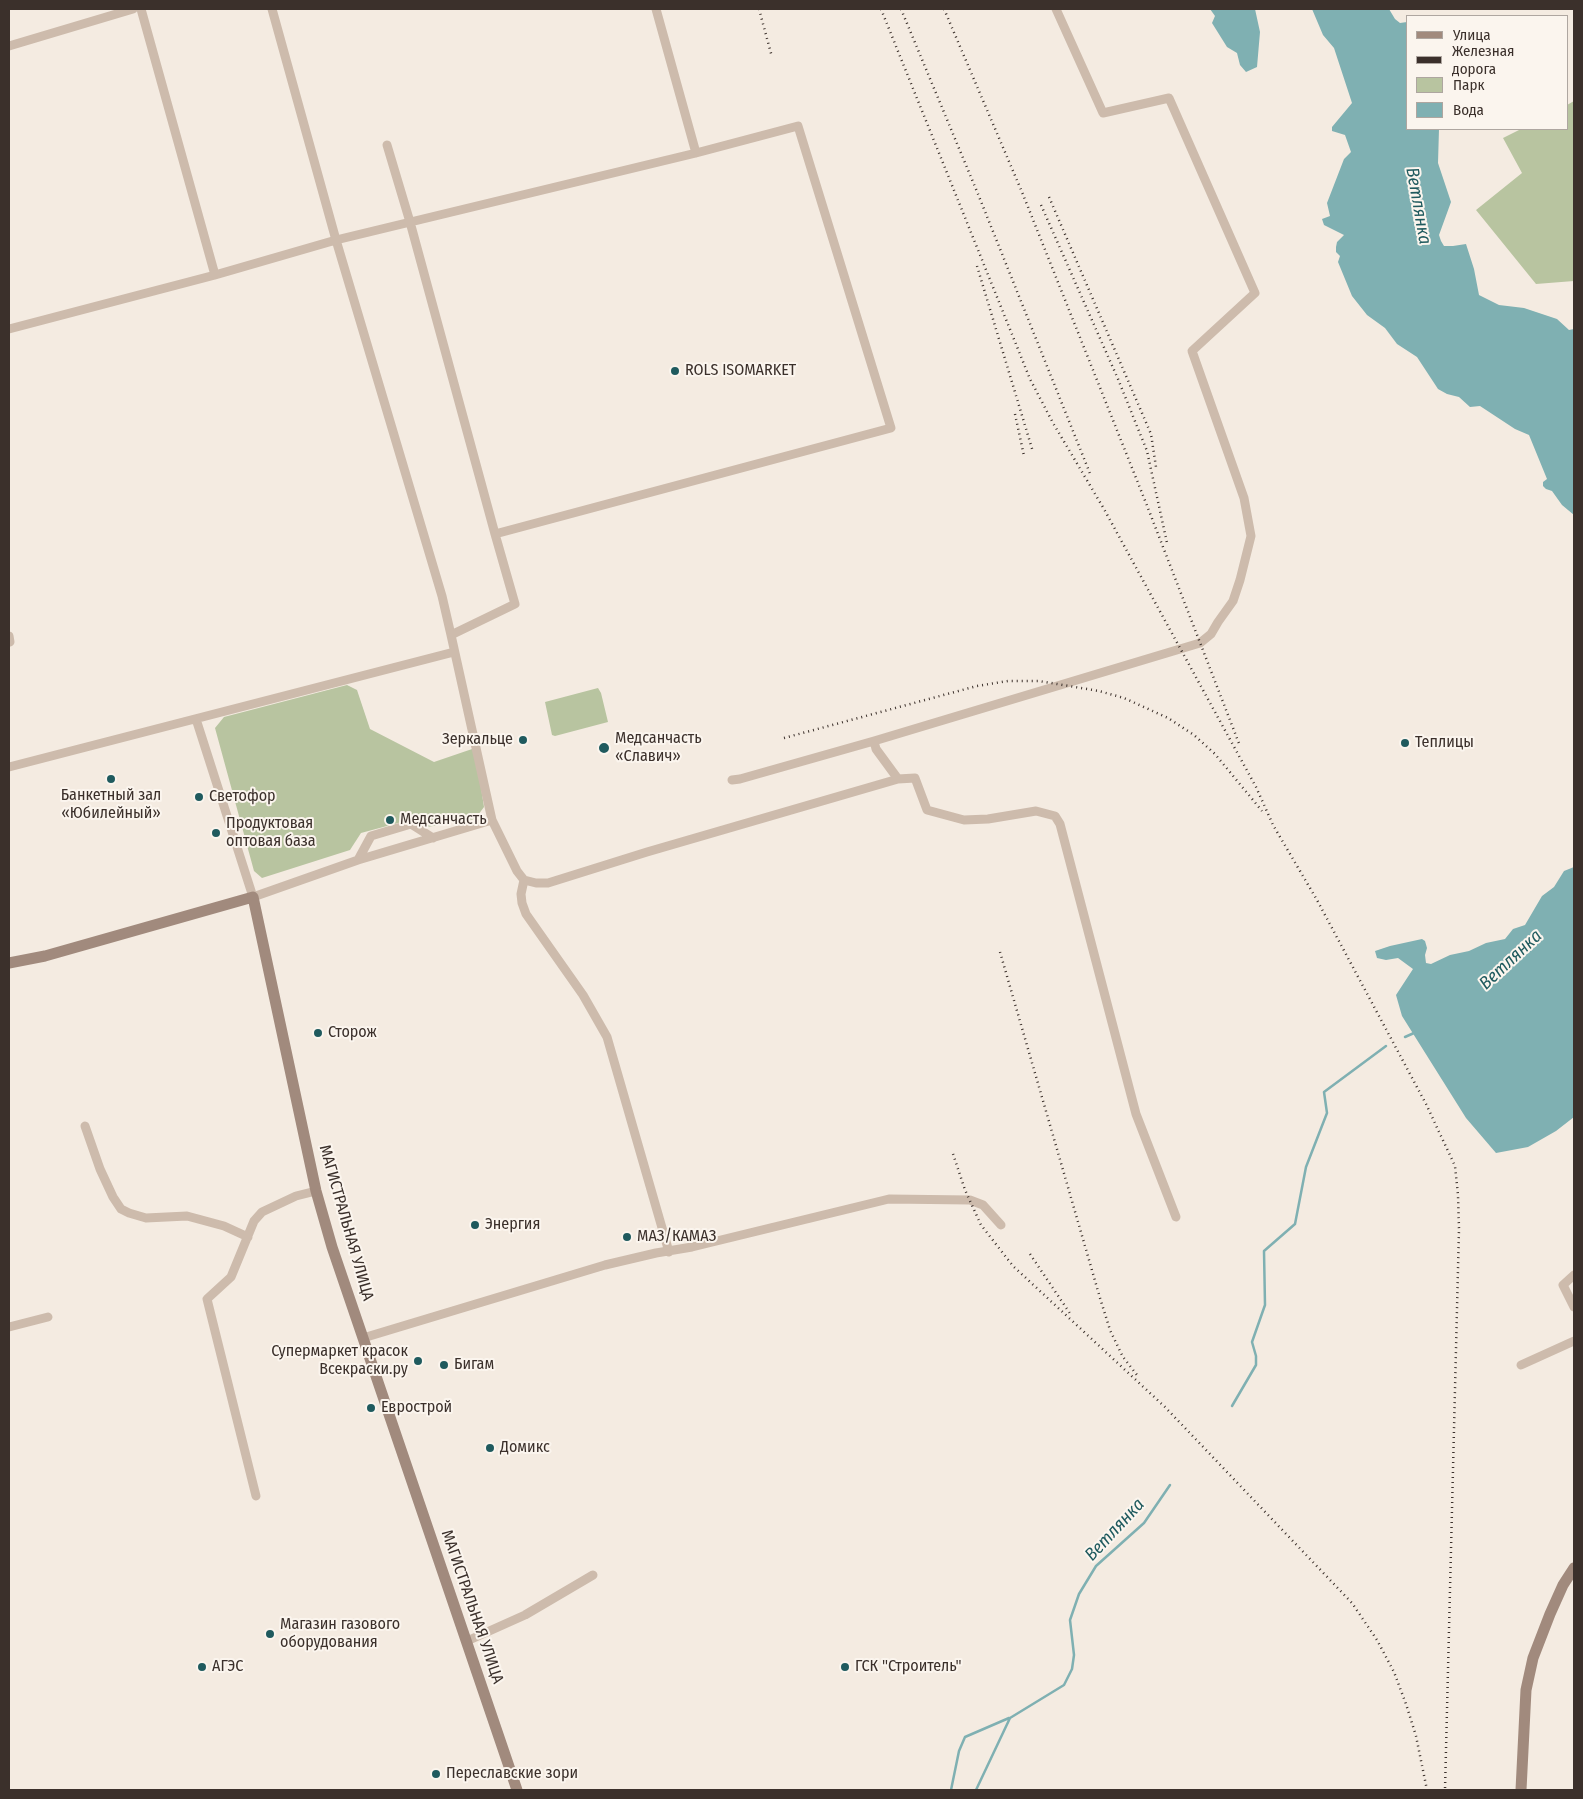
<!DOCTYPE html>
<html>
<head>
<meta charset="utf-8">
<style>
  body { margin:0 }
  #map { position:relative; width:1583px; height:1799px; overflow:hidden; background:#f4ebe1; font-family:"Fira Sans Condensed",sans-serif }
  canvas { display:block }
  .frame { position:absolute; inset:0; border:10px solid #3b302b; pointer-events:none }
  .legend { position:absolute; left:1406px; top:15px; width:162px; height:115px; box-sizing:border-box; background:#fbf5ee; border:1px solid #aea6a0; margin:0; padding:6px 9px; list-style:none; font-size:15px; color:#3b302b }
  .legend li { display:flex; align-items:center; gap:10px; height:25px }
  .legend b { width:25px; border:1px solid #aea6a0 }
</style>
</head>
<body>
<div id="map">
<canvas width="1583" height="1799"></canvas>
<div class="frame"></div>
<ul class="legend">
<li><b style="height:6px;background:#a18a7d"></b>Улица</li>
<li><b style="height:6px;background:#3b302b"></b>Железная дорога</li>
<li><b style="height:14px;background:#b8c4a0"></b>Парк</li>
<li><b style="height:14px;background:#7fb0b2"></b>Вода</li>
</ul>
</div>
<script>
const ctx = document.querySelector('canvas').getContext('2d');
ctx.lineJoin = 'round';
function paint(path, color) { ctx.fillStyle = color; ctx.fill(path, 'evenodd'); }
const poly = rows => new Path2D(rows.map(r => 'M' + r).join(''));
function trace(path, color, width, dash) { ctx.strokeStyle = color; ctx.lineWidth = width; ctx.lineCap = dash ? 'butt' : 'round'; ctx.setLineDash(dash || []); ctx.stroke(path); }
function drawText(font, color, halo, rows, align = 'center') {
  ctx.font = font + ' "Fira Sans Condensed",sans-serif'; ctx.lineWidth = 4; ctx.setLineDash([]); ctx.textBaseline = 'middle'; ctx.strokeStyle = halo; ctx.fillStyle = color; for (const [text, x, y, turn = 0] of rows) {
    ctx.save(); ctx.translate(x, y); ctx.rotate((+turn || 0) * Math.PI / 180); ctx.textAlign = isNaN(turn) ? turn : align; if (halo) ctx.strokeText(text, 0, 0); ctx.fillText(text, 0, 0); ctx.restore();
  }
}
const green = poly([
  [1574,101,1574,281,1536,284,1476,210,1522,173,1503,138,1521,129,1567,129,1567,105],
  [347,685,357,690,370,729,434,762,475,748,484,807,475,819,427,827,413,819,361,833,350,850,262,878,254,871,215,728,224,717],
  [598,688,601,693,608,722,555,736,552,735,545,702]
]);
const water = poly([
  [1210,9,1255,9,1260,32,1257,67,1246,72,1240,65,1237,53,1227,47,1212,23,1215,16],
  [1312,9,1389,9,1395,19,1400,23,1407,22,1407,129,1439,129,1438,163,1451,202,1439,235,1441,241,1444,246,1453,246,1466,244,1474,269,1479,295,1499,305,1524,308,1557,319,1569,330,1574,329,1574,515,1562,505,1552,491,1546,489,1543,486,1543,482,1547,479,1529,435,1515,429,1480,406,1470,407,1459,397,1447,394,1438,389,1417,357,1397,344,1385,328,1367,315,1352,296,1338,262,1340,256,1336,252,1336,247,1337,242,1344,235,1324,225,1322,219,1330,216,1327,203,1344,159,1351,152,1345,135,1332,131,1332,127,1352,103,1334,48,1323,35],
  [1574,867,1574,1117,1556,1131,1528,1147,1496,1153,1466,1118,1402,1016,1396,995,1413,969,1398,958,1386,960,1377,958,1375,951,1390,946,1422,939,1425,941,1427,948,1425,955,1426,963,1431,964,1450,955,1469,951,1486,943,1505,939,1513,929,1525,925,1542,896,1554,887,1564,871]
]);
const stream = poly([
  [1405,1037,1414,1033],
  [1232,1406,1256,1365,1256,1356,1252,1342,1265,1305,1264,1251,1295,1224,1306,1167,1327,1113,1324,1092,1386,1046],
  [951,1790,959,1751,965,1737,1009,1718],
  [976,1790,1010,1718,1064,1685,1072,1669,1074,1655,1070,1620,1079,1594,1096,1566,1144,1523,1170,1485]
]);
const minor = poly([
  [141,9,215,275],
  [272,9,336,240,442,596,451,635],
  [656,9,696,153],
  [9,46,133,9],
  [387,145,410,222,495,534,515,604,451,635,492,820,517,871,524,880,536,883,548,883,647,852,898,779],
  [9,329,215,275,336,240,696,153,798,126,891,428,495,534],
  [9,636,10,642],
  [196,719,253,897,358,860,492,820],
  [874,741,876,749,898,779,915,778,927,810,964,820,988,819,1036,811,1055,816,1060,824,1136,1114,1176,1217],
  [9,767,454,652],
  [732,780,740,779,874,741,1200,643,1211,634,1218,622,1233,601,1240,580,1251,536,1244,498,1192,351,1255,293,1169,98,1103,113,1056,9],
  [358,860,371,836,411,824,433,838],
  [524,880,521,894,522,903,526,914,583,995,607,1037,669,1252],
  [85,1126,100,1169,113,1197,121,1209,129,1213,146,1218,187,1216,224,1226,248,1237],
  [1574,1275,1563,1285,1574,1307],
  [9,1327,48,1317],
  [363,1338,605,1265,656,1253,692,1247,889,1199,970,1200,983,1205,1001,1225],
  [1521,1365,1574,1341],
  [256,1496,207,1299,231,1277,254,1221,262,1212,296,1196,316,1191],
  [467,1641,525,1615,593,1575]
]);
const secondary = poly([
  [9,963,45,956,253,897,316,1191,332,1247,517,1790],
  [1521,1790,1526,1690,1533,1658,1550,1614,1563,1585,1574,1568]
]);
const rail = poly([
  [759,9,772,57],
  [881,9,1030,379,1053,423,1104,509,1256,787,1273,825,1317,900,1426,1104,1455,1166,1458,1195,1459,1229,1445,1790],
  [901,9,978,194,1091,476],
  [944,9,1022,192,1146,503,1240,746],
  [1049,197,1151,434,1156,467],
  [1041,205,1118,379,1147,451,1167,543],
  [977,266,1033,452],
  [1015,414,1024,456],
  [784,738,977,686,1008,681,1039,681,1099,691,1124,698,1168,718,1194,735,1215,754,1262,811],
  [1000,952,1100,1298,1110,1330,1123,1357,1137,1375],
  [953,1154,965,1190,981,1225,1013,1266,1165,1407,1352,1603,1377,1640,1394,1672,1406,1704,1416,1736,1427,1790],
  [1030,1254,1071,1315]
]);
const markers = [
  [675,371,5,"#1f5a5e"],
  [523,740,5,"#1f5a5e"],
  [1405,743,5,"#1f5a5e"],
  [604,748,6,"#1f5a5e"],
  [111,779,5,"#1f5a5e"],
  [199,797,5,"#1f5a5e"],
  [390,820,5,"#1f5a5e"],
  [216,833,5,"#1f5a5e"],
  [318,1033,5,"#1f5a5e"],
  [475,1225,5,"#1f5a5e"],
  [627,1237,5,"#1f5a5e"],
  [418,1361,5,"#1f5a5e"],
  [444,1365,5,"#1f5a5e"],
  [371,1408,5,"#1f5a5e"],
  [490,1448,5,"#1f5a5e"],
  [270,1634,5,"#1f5a5e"],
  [202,1667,5,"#1f5a5e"],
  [845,1667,5,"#1f5a5e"],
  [436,1774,5,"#1f5a5e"]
];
const poiNames = [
  ["ROLS ISOMARKET",685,371],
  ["Медсанчасть",615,739],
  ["«Славич»",615,757],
  ["Зеркальце",513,740,"right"],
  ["Теплицы",1415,743],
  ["Банкетный зал",111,796,"center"],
  ["«Юбилейный»",111,814,"center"],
  ["Светофор",209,797],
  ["Медсанчасть",400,820],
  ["Продуктовая",226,824],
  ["оптовая база",226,842],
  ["Сторож",328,1033],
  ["Энергия",485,1225],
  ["МАЗ/КАМАЗ",637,1237],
  ["Супермаркет красок",408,1352,"right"],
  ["Всекраски.ру",408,1370,"right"],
  ["Бигам",454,1365],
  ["Еврострой",381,1408],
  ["Домикс",500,1448],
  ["Магазин газового",280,1625],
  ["оборудования",280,1643],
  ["АГЭС",212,1667],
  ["ГСК \"Строитель\"",855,1667],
  ["Переславские зори",446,1774]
];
const streetNames = [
  ["МАГИСТРАЛЬНАЯ УЛИЦА",346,1223,74],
  ["МАГИСТРАЛЬНАЯ УЛИЦА",472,1607,71]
];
const waterNames = [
  ["Ветлянка",1418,206,80],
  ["Ветлянка",1511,960,-43],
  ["Ветлянка",1115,1530,-47]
];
paint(green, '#b8c4a0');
paint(water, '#7fb0b2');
trace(stream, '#7fb0b2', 2.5);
trace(minor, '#cdbbac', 9);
trace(secondary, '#a18a7d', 11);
trace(rail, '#3b302b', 2.5, [1, 4]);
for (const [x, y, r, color] of markers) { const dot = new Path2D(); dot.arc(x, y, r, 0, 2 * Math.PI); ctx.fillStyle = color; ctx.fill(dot); trace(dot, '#fbf5ee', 2); }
drawText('16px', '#3b302b', '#fbf5ee', poiNames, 'left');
drawText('16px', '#3b302b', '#fbf5ee', streetNames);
drawText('italic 18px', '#1f5a5e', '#fbf5ee', waterNames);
</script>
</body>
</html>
